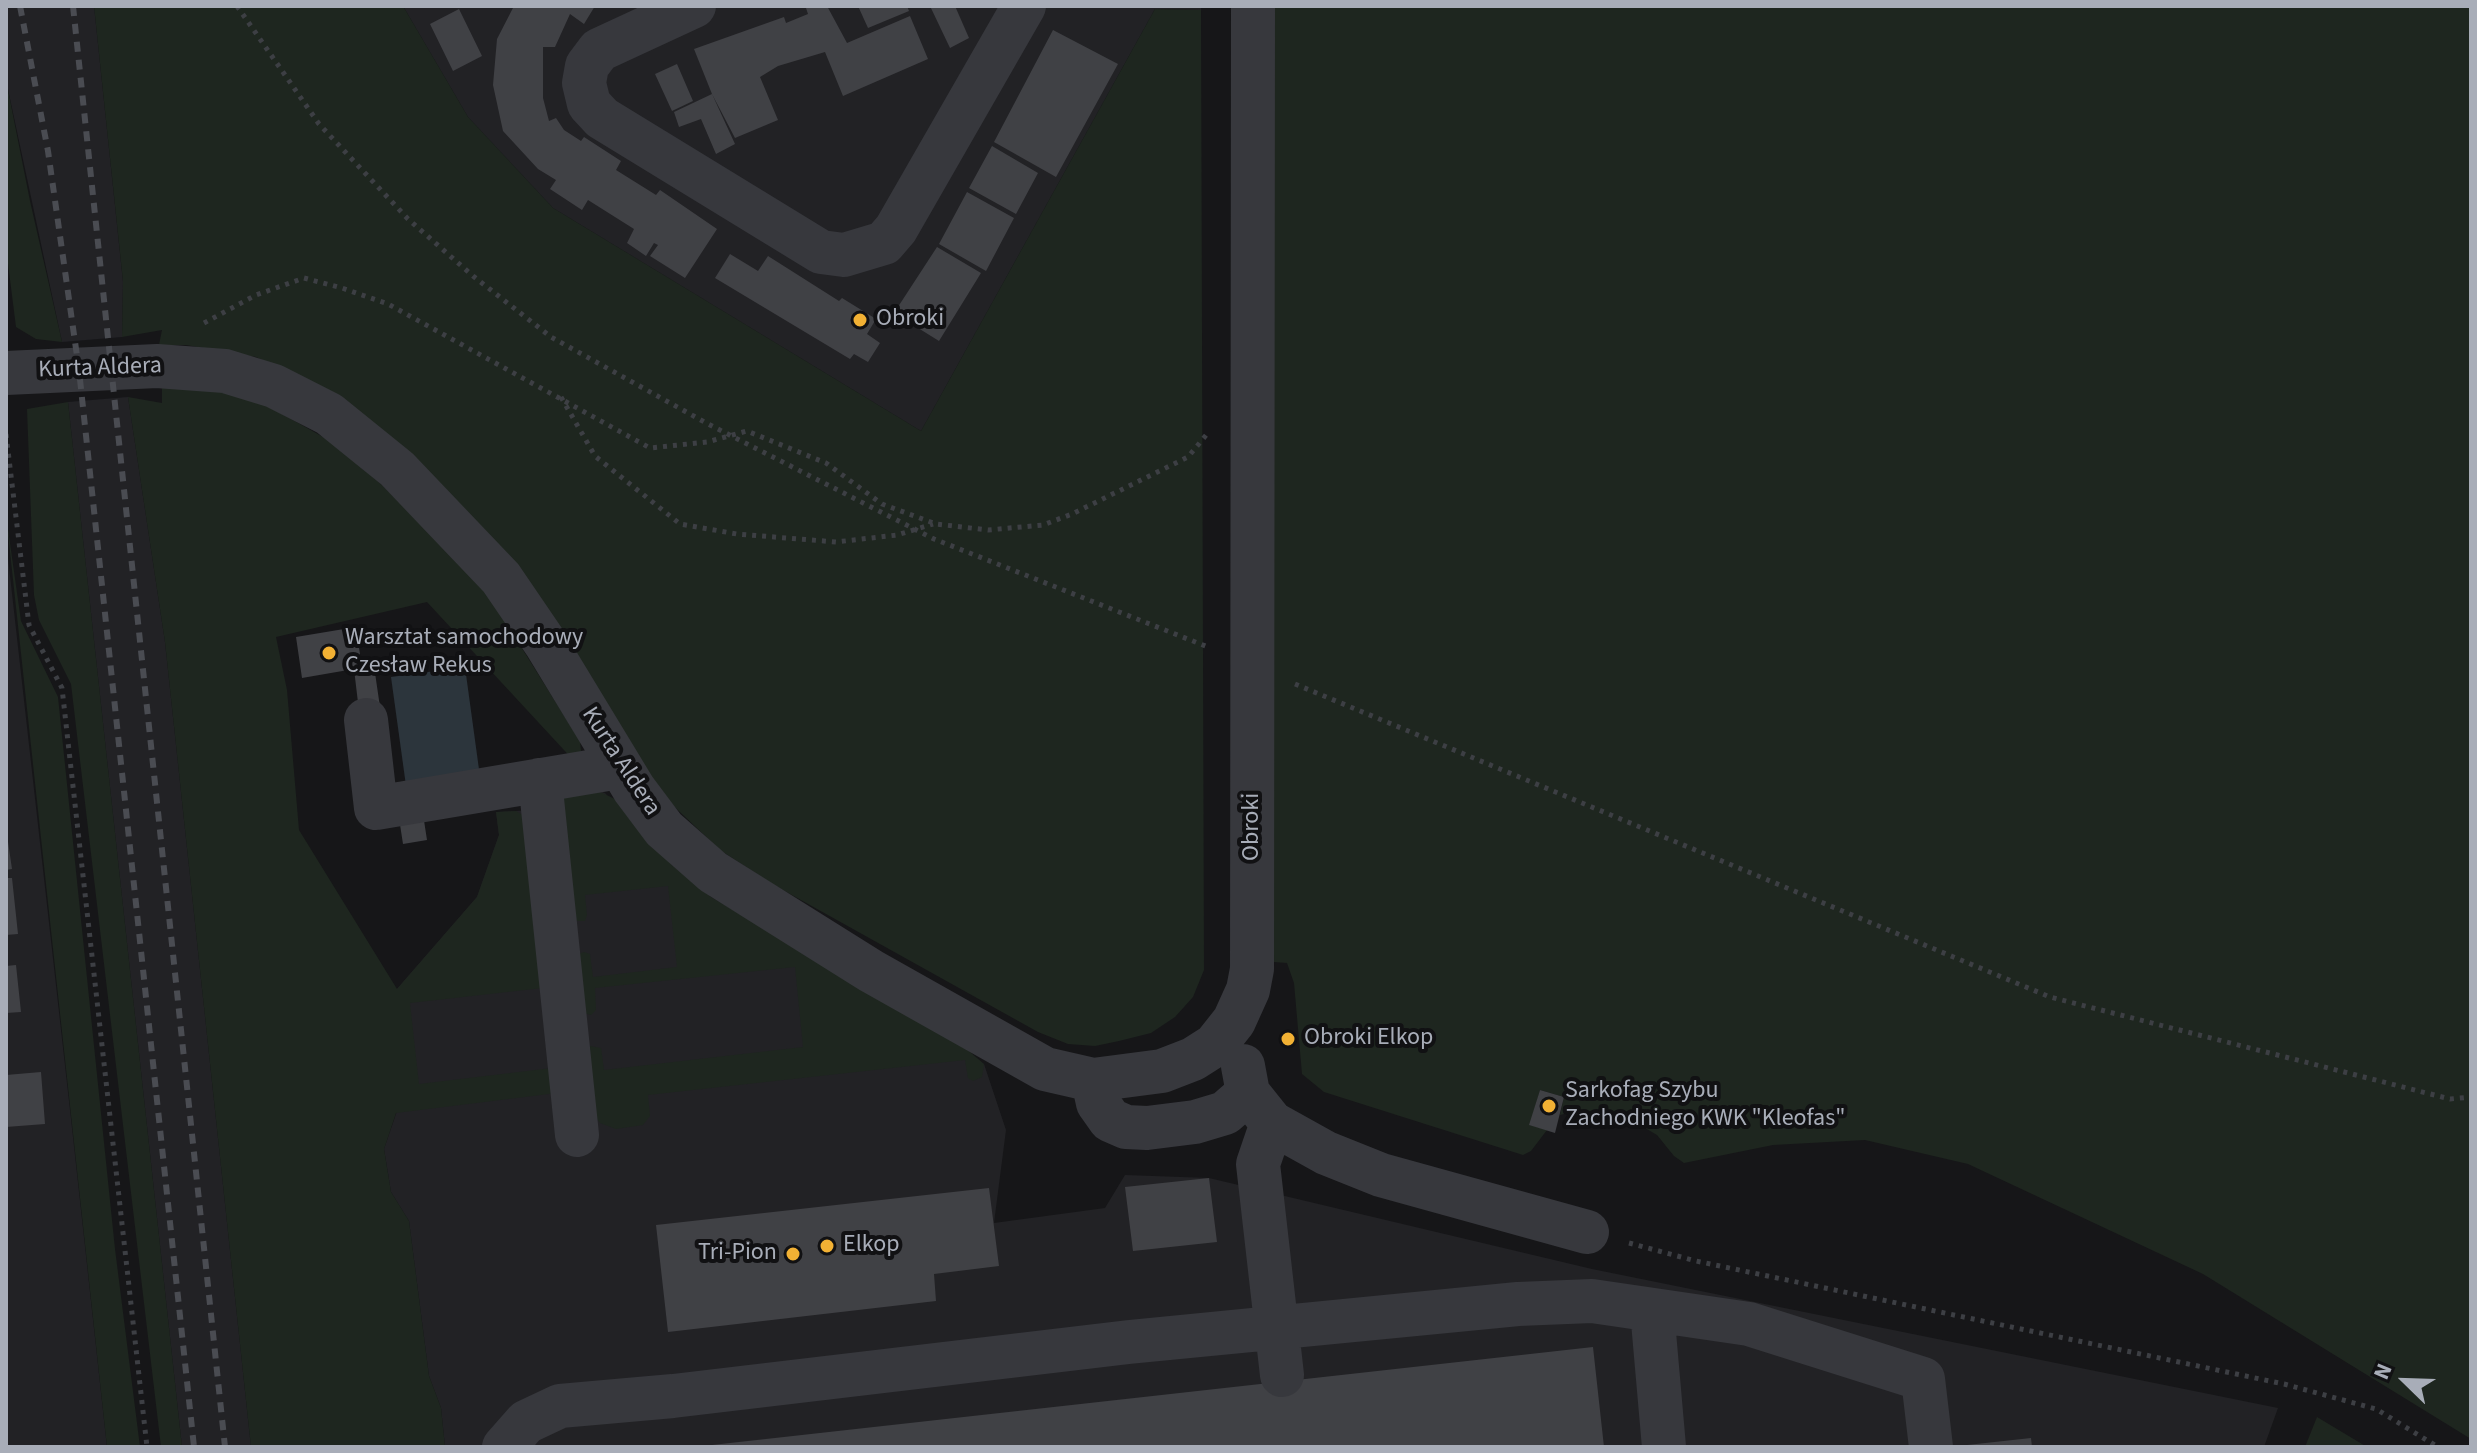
<!DOCTYPE html>
<html>
<head>
<meta charset="utf-8">
<style>
  body { margin:0 }
  #map { position:relative; width:2477px; height:1453px; overflow:hidden; background:#161618; font-family:"Source Sans 3",sans-serif }
  canvas { display:block }
  .frame { position:absolute; inset:0; border:8px solid #a8adb8; pointer-events:none }
  .north { position:absolute; left:2365px; top:1341px; width:80px; height:80px; -webkit-text-stroke:6px #111113; paint-order:stroke; rotate:293deg; font-size:22px; font-weight:700; line-height:32px; text-align:center; color:#a8adb8 }
  .north::after { content:''; display:block; margin:auto; width:28px; height:36px; background:#a8adb8; clip-path:polygon(50% 0,100% 100%,50% 72%,0 100%) }
</style>
</head>
<body>
<div id="map">
<canvas width="2477" height="1453"></canvas>
<div class="frame"></div>
<div class="north">N</div>
</div>
<script>
const ctx = document.querySelector('canvas').getContext('2d');
ctx.lineJoin = 'round';
function paint(path, color) { ctx.fillStyle = color; ctx.fill(path, 'evenodd'); }
const poly = rows => new Path2D(rows.map(r => 'M' + r).join(''));
function trace(path, color, width, dash) { ctx.strokeStyle = color; ctx.lineWidth = width; ctx.lineCap = dash ? 'butt' : 'round'; ctx.setLineDash(dash || []); ctx.stroke(path); }
function drawText(font, color, halo, rows, align = 'center') {
  ctx.font = font + ' "Source Sans 3",sans-serif'; ctx.lineWidth = 8; ctx.setLineDash([]); ctx.textBaseline = 'middle'; ctx.strokeStyle = halo; ctx.fillStyle = color; for (const [text, x, y, turn = 0] of rows) {
    ctx.save(); ctx.translate(x, y); ctx.rotate((+turn || 0) * Math.PI / 180); ctx.textAlign = isNaN(turn) ? turn : align; if (halo) ctx.strokeText(text, 0, 0); ctx.fillText(text, 0, 0); ctx.restore();
  }
}
const built = poly([
  [6,6,94,6,123,282,122,337,62,342,6,80],
  [403,6,1201,6,1201,10,1155,9,921,431,553,208,468,117],
  [128,397,165,642,251,1447,182,1447,68,402],
  [6,540,71,1119,107,1447,6,1447],
  [590,787,605,793,684,880,746,927,984,1064,1006,1130,994,1223,1105,1208,1125,1175,1209,1178,1592,1269,2278,1408,2264,1447,445,1447,441,1408,429,1376,409,1221,391,1192,384,1149,407,1082,397,989,477,897,499,835,496,812,554,809]
]);
const green = poly([
  [94,6,403,6,468,117,553,208,921,431,1155,9,1201,10,1204,970,1193,997,1175,1017,1151,1033,1119,1041,1095,1046,1068,1044,1038,1032,774,885,720,850,662,795,320,388,256,357,186,345,159,345,162,330,122,337,123,281],
  [1273,6,2471,6,2471,1439,2203,1274,1968,1164,1865,1140,1773,1145,1684,1163,1674,1156,1657,1135,1640,1125,1620,1116,1580,1110,1560,1115,1564,1097,1540,1090,1530,1125,1547,1130,1531,1151,1523,1155,1324,1092,1302,1074,1294,983,1287,963,1274,962,1269,654],
  [6,80,30,201,62,342,36,339,16,327,6,248],
  [162,387,216,390,266,405,332,442,383,486,486,591,580,741,581,751,576,763,427,602,276,637,287,690,299,830,397,989,477,897,499,835,496,812,516,811,524,816,543,988,410,1003,419,1084,552,1068,557,1093,396,1113,384,1149,391,1192,409,1221,429,1376,441,1408,445,1447,251,1447,165,642,128,397,162,403],
  [68,402,182,1447,161,1447,71,684,39,620,34,595,27,409],
  [6,515,21,621,58,697,115,1249,140,1447,107,1447],
  [590,787,617,800,671,864,711,897,963,1046,984,1064,982,1077,973,1081,968,1078,965,1060,648,1095,650,1116,643,1125,616,1129,600,1123,592,1113,590,1046,601,1048,604,1070,803,1047,795,967,595,988,596,1010,591,1015,584,1013,575,955,584,952,590,954,593,977,677,967,668,886,585,895,587,915,585,921,575,921,558,801,569,793],
  [2317,1417,2367,1447,2305,1447]
]);
const water = poly([
  [465,667,481,784,407,793,391,677]
]);
const building = poly([
  [514,6,595,6,584,24,570,14,555,47,543,47,543,98,549,121,556,118,564,130,581,141,584,137,621,161,616,170,656,195,660,190,717,229,685,278,650,256,658,245,654,243,646,256,627,243,634,229,588,200,582,210,550,189,556,180,538,169,503,131,493,85,497,39],
  [810,6,827,6,847,43,910,16,928,59,843,96,825,52,778,66,760,77,778,120,735,138,712,94,694,49,784,17,786,23,808,14,806,8],
  [858,6,907,6,909,11,868,28],
  [930,6,955,6,969,38,950,48],
  [459,9,482,56,453,71,430,24],
  [1053,30,1118,64,1056,177,994,142],
  [677,64,693,101,672,111,655,74],
  [712,94,735,144,716,154,701,119,679,127,674,112],
  [992,146,1038,173,1016,214,969,188],
  [967,192,1014,218,986,271,939,244],
  [937,247,981,273,939,341,894,313],
  [730,254,758,271,768,256,839,301,842,298,876,319,867,334,880,343,868,362,854,354,850,359,715,278],
  [356,627,362,668,374,666,380,707,359,711,354,669,302,678,296,637],
  [423,814,427,840,403,844,399,818],
  [6,828,12,869,6,870],
  [6,878,12,878,18,934,6,935],
  [16,965,21,1012,6,1013,6,966],
  [41,1072,45,1124,6,1127,6,1075],
  [1540,1090,1564,1097,1555,1133,1529,1125],
  [1209,1178,1217,1242,1133,1251,1125,1187],
  [989,1188,999,1266,934,1274,936,1301,668,1332,656,1225],
  [1593,1347,1604,1447,712,1447,712,1445],
  [2031,1438,2032,1447,1967,1447,1967,1445]
]);
const path = poly([
  [237,6,319,124,408,219,473,276,551,337,708,424,934,539,1208,647],
  [204,323,256,295,304,278,342,288,388,304,650,448,707,442,747,431,826,463,882,504,936,524,988,530,1043,525,1072,514,1188,457,1207,434],
  [561,397,595,456,680,524,737,534,836,542,897,535,933,524],
  [6,434,29,625,62,688,147,1447],
  [1295,684,2050,997,2450,1099,2471,1097],
  [1629,1243,1696,1261,2284,1384,2376,1409,2438,1447]
]);
const minor = poly([
  [694,6,599,50,587,66,584,83,589,104,602,118,821,252,844,255,884,243,896,229,1024,6],
  [6,373,157,366,225,371,274,386,329,414,397,469,501,578,546,644,634,789,664,829,713,872,871,971,1045,1069,1093,1080,1162,1071,1193,1059,1215,1045,1234,1021,1248,990,1252,969,1253,6],
  [366,720,376,808,619,767],
  [540,780,577,1135],
  [1093,1080,1098,1103,1110,1120,1126,1127,1147,1128,1195,1122,1225,1113,1248,1093,1243,1066],
  [1248,1093,1272,1123,1326,1153,1381,1175,1587,1232],
  [1272,1123,1258,1164,1282,1375],
  [1652,1310,1664,1447],
  [504,1447,526,1422,560,1406,673,1396,1129,1342,1518,1304,1592,1301,1749,1324,1923,1379,1931,1447]
]);
const rail = poly([
  [20,6,48,151,79,370,194,1447],
  [73,6,225,1447]
]);
const markers = [
  [860,320,8,"#f2b134"],
  [329,653,8,"#f2b134"],
  [1288,1039,8,"#f2b134"],
  [1549,1106,8,"#f2b134"],
  [827,1246,8,"#f2b134"],
  [793,1254,8,"#f2b134"]
];
const poiNames = [
  ["Obroki",876,320],
  ["Warsztat samochodowy",345,639],
  ["Czesław Rekus",345,667],
  ["Obroki Elkop",1304,1039],
  ["Sarkofag Szybu",1565,1092],
  ["Zachodniego KWK \"Kleofas\"",1565,1120],
  ["Elkop",843,1246],
  ["Tri-Pion",777,1254,"right"]
];
const streetNames = [
  ["Kurta Aldera",100,369,-2],
  ["Kurta Aldera",620,762,57],
  ["Obroki",1253,827,-90]
];
paint(built, '#222225');
paint(green, '#1e261f');
paint(water, '#2c353c');
paint(building, '#404145');
trace(path, '#3d3f44', 5, [4, 6]);
trace(minor, '#37383d', 44);
trace(rail, '#4a4c52', 6, [10, 8]);
for (const [x, y, r, color] of markers) { const dot = new Path2D(); dot.arc(x, y, r, 0, 2 * Math.PI); ctx.fillStyle = color; ctx.fill(dot); trace(dot, '#111113', 3); }
drawText('24px', '#a8adb8', '#111113', poiNames, 'left');
drawText('24px', '#a8adb8', '#111113', streetNames);
</script>
</body>
</html>
